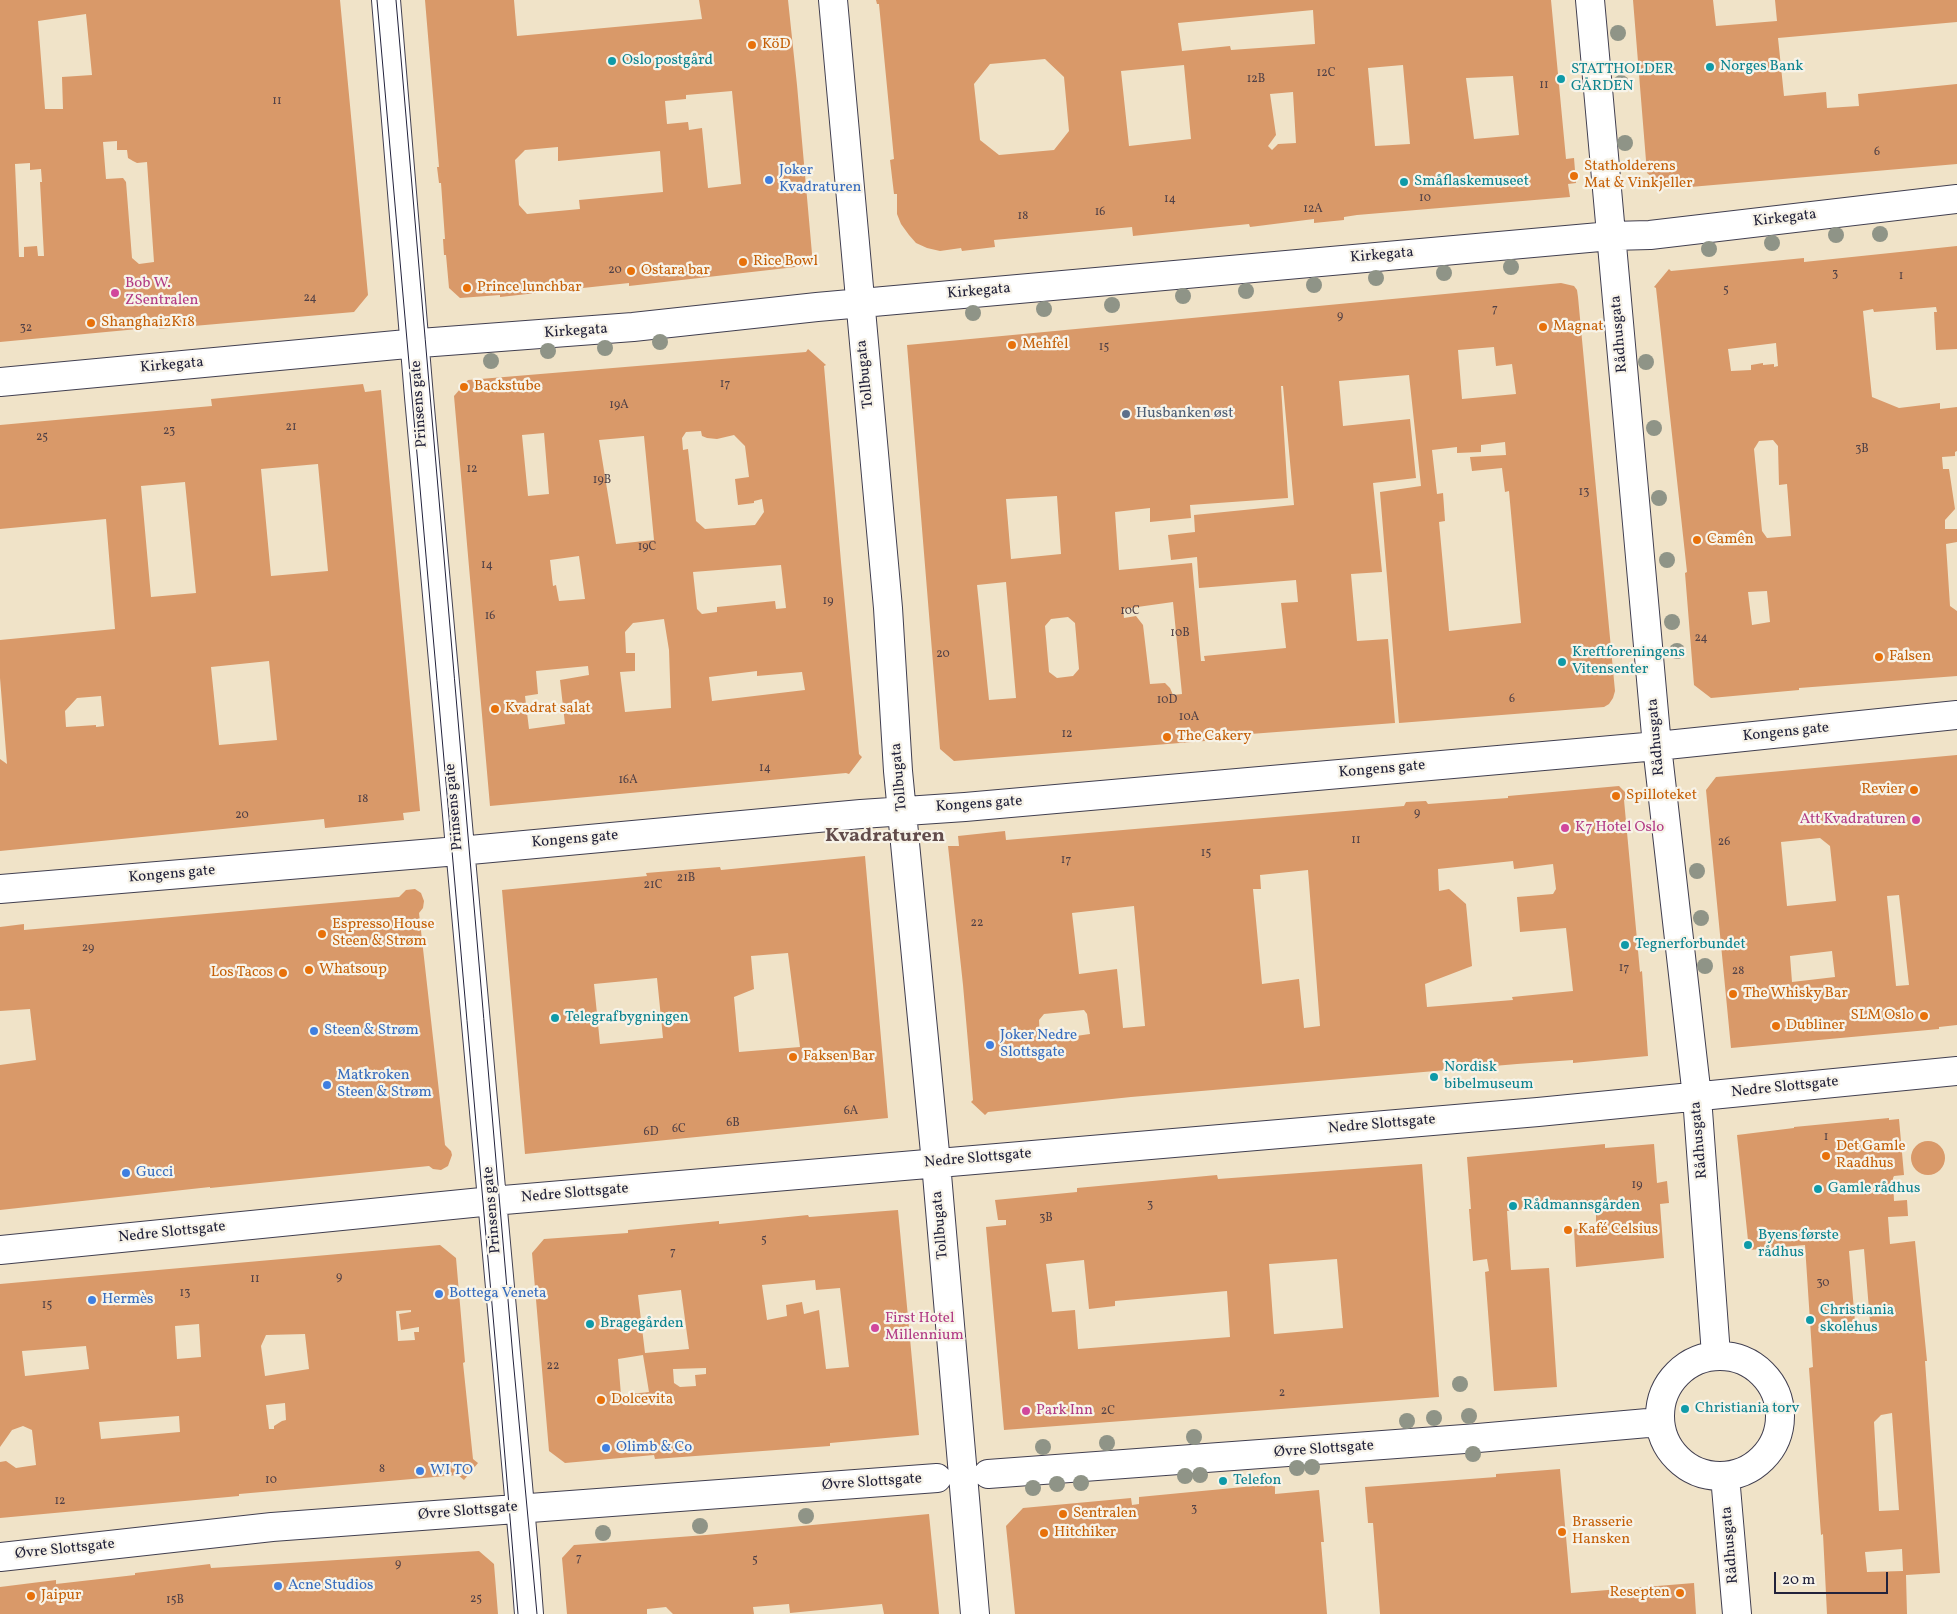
<!DOCTYPE html>
<html>
<head>
<meta charset="utf-8">
<style>
  body { margin:0 }
  #map { position:relative; width:1957px; height:1614px; overflow:hidden; background:#f0e3c8; font-family:Vollkorn,serif }
  canvas { display:block }
  .scale { position:absolute; left:1774px; top:1572px; width:114px; height:22px; box-sizing:border-box; border:2px solid #22223b; border-top:0; padding-left:6px; font-size:15px; line-height:18px; white-space:nowrap; color:#22223b; -webkit-text-stroke:4px #f7f3e8; paint-order:stroke }
</style>
</head>
<body>
<div id="map">
<canvas width="1957" height="1614"></canvas>
<div class="scale">20 m</div>
</div>
<script>
const ctx = document.querySelector('canvas').getContext('2d');
ctx.lineJoin = 'round';
function paint(path, color) { ctx.fillStyle = color; ctx.fill(path, 'evenodd'); }
const poly = rows => new Path2D(rows.map(r => 'M' + r).join(''));
function trace(path, color, width, dash) { ctx.strokeStyle = color; ctx.lineWidth = width; ctx.lineCap = dash ? 'butt' : 'round'; ctx.setLineDash(dash || []); ctx.stroke(path); }
function drawText(font, color, halo, rows, align = 'center') {
  ctx.font = font + ' Vollkorn,serif'; ctx.lineWidth = 4.5; ctx.setLineDash([]); ctx.textBaseline = 'middle'; ctx.strokeStyle = halo; ctx.fillStyle = color; for (const [text, x, y, turn = 0] of rows) {
    ctx.save(); ctx.translate(x, y); ctx.rotate((+turn || 0) * Math.PI / 180); ctx.textAlign = isNaN(turn) ? turn : align; if (halo) ctx.strokeText(text, 0, 0); ctx.fillText(text, 0, 0); ctx.restore();
  }
}
const building = poly([
  [0,0,340,0,368,295,354,312,159,329,159,327,0,342],
  [86,14,92,75,62,77,63,109,45,109,38,21],
  [117,141,117,150,127,150,128,158,133,161,137,163,147,162,154,262,139,264,132,258,126,182,123,178,106,179,103,142],
  [30,163,30,170,41,169,42,182,40,182,44,256,38,256,37,246,24,247,24,257,19,257,15,164],
  [425,0,514,0,517,36,702,19,699,0,788,0,797,85,813,265,629,286,629,283,500,297,500,295,460,298,449,288,446,255,444,255,443,239,445,239,441,183,439,183,437,167,439,167],
  [732,91,741,184,708,188,702,128,689,130,688,122,667,124,665,101,686,99,686,95],
  [558,147,558,161,660,151,663,192,579,200,580,209,527,214,519,205,515,160,525,150],
  [876,0,1551,0,1566,159,1574,158,1576,183,1568,184,1570,197,1357,215,1344,217,1344,220,1314,223,1314,219,1250,227,1249,224,1133,236,1132,227,994,240,995,247,962,251,961,248,940,251,927,248,916,243,909,235,901,224,897,214,897,194,894,194,890,160,894,159,879,4,877,4],
  [1313,10,1315,44,1231,50,1230,46,1182,51,1178,23],
  [1045,59,1064,77,1069,131,1054,150,999,155,980,140,974,84,990,64],
  [1184,65,1191,139,1129,146,1121,71],
  [1403,65,1410,144,1375,146,1368,68],
  [1513,76,1519,135,1474,139,1466,78],
  [1293,92,1296,143,1278,144,1272,150,1268,146,1276,135,1270,94],
  [1633,0,1713,0,1716,26,1777,21,1775,0,1957,0,1957,22,1778,38,1784,96,1826,92,1827,108,1859,106,1858,94,1957,84,1957,164,1667,189,1647,173],
  [1957,246,1957,349,1936,350,1934,312,1937,312,1936,307,1874,312,1873,309,1863,311,1872,397,1899,408,1940,403,1940,409,1957,407,1957,451,1955,452,1955,456,1942,457,1943,469,1949,469,1955,509,1945,520,1945,529,1957,529,1957,542,1946,544,1950,606,1957,611,1957,676,1799,688,1799,690,1711,698,1694,685,1685,573,1687,572,1656,288,1654,287,1669,269,1671,271,1804,258,1804,262],
  [1776,343,1778,366,1774,367,1774,364,1763,365,1763,363,1751,365,1751,370,1731,371,1728,349],
  [1773,440,1778,446,1779,485,1787,484,1791,536,1767,538,1762,531,1754,449,1759,441],
  [1767,591,1770,622,1752,625,1748,592],
  [1561,283,1574,286,1577,290,1578,297,1615,691,1613,698,1609,704,1604,707,1399,723,1380,492,1421,486,1409,375,1339,381,1343,426,1410,419,1416,478,1373,483,1382,572,1351,574,1357,641,1388,639,1395,723,1211,737,1210,732,1205,732,1205,741,954,761,940,749,907,345],
  [1494,347,1496,366,1512,364,1516,394,1462,399,1458,350],
  [1281,386,1283,386,1294,505,1194,515,1195,532,1168,535,1171,560,1197,557,1199,588,1296,580,1298,602,1281,603,1286,648,1204,656,1205,661,1201,661,1192,563,1119,570,1115,512,1150,508,1150,522,1191,518,1190,505,1288,498],
  [1505,442,1506,455,1470,457,1472,471,1502,468,1505,492,1509,491,1521,623,1449,631,1439,522,1445,521,1443,493,1437,494,1432,450,1457,447,1457,453,1481,452,1481,445],
  [1057,496,1061,554,1011,559,1006,499],
  [1006,582,1016,698,989,700,977,585],
  [1173,602,1182,694,1173,695,1170,688,1165,683,1150,684,1143,625,1136,616,1124,618,1123,609],
  [1068,617,1075,623,1079,669,1073,676,1057,678,1049,672,1045,626,1051,619],
  [808,349,826,365,824,366,841,562,859,754,862,757,849,774,846,773,490,806,454,396,468,380,806,352],
  [701,431,702,436,707,438,717,439,734,435,745,446,749,477,735,479,738,505,754,503,754,501,762,499,764,512,755,525,705,529,696,521,688,449,683,450,682,438,686,432],
  [544,433,549,494,528,496,522,435],
  [644,436,654,540,616,544,599,440],
  [579,556,585,599,559,601,556,585,553,586,550,560],
  [781,565,786,608,776,609,775,601,717,607,717,612,702,614,697,609,693,572],
  [664,619,669,650,671,708,625,712,620,672,635,671,635,653,626,653,625,632,633,623],
  [588,666,589,675,560,680,565,724,529,729,525,696,538,694,536,671],
  [757,671,757,676,802,672,805,690,712,701,709,677],
  [363,384,365,392,381,390,420,811,403,813,404,820,325,828,324,819,0,851,0,759,7,764,0,678,0,640,115,629,106,519,0,529,0,425,212,406,211,399],
  [318,464,328,571,271,576,261,469],
  [185,482,196,593,151,597,141,486],
  [269,661,277,740,219,745,211,667],
  [101,696,104,726,96,727,96,725,66,727,65,711,77,698],
  [1957,755,1957,1025,1939,1027,1939,1029,1731,1048,1706,790,1716,777],
  [1820,838,1830,846,1836,901,1787,906,1781,842],
  [1899,895,1909,985,1896,986,1887,896],
  [1832,951,1835,977,1792,982,1790,956],
  [1619,786,1625,792,1626,798,1624,800,1640,972,1642,971,1648,1056,1573,1063,1573,1060,1517,1064,1131,1097,988,1112,985,1115,971,1102,973,1100,963,985,948,846,959,846,958,836,1005,831,1006,840,1404,806,1406,802,1426,801,1428,804,1508,798,1508,796],
  [1513,861,1514,869,1553,864,1556,889,1553,894,1517,897,1520,932,1566,928,1573,991,1512,997,1513,1000,1427,1007,1425,984,1472,966,1466,904,1449,889,1439,891,1438,869],
  [1308,870,1320,1026,1304,1028,1299,979,1262,984,1253,889,1261,889,1260,875],
  [1134,906,1145,1026,1123,1028,1117,969,1079,974,1072,913],
  [1084,1010,1087,1014,1090,1034,1040,1041,1039,1020,1044,1014],
  [865,856,888,1118,525,1154,502,890,647,876,646,873,720,867,721,870],
  [788,953,800,1047,739,1052,734,997,754,989,751,956],
  [657,978,663,1038,600,1044,594,984],
  [415,889,421,893,424,901,423,908,419,913,445,1145,451,1151,452,1155,448,1166,441,1170,433,1169,429,1166,210,1188,210,1187,0,1210,0,1065,36,1060,30,1009,0,1011,0,927,24,924,24,930,399,897,406,890],
  [1889,1118,1889,1120,1899,1119,1904,1175,1894,1176,1893,1178,1894,1201,1907,1200,1908,1216,1888,1217,1890,1244,1915,1241,1927,1361,1925,1361,1940,1573,1906,1575,1907,1614,1827,1614,1823,1534,1821,1535,1809,1368,1813,1367,1805,1245,1749,1250,1737,1135,1794,1128,1794,1127],
  [1864,1249,1871,1334,1856,1334,1849,1251],
  [1892,1413,1899,1510,1879,1511,1874,1422,1881,1415],
  [1902,1549,1903,1571,1867,1572,1865,1552],
  '1911 1158a17 17 0 1 1 34 0a17 17 0 1 1-34 0Z',
  [1605,1144,1605,1148,1654,1144,1657,1183,1667,1181,1669,1203,1660,1204,1664,1258,1576,1267,1574,1229,1596,1227,1596,1202,1507,1211,1511,1270,1549,1268,1557,1387,1494,1391,1485,1272,1489,1271,1487,1259,1473,1261,1469,1209,1471,1209,1467,1157],
  [1422,1164,1439,1397,1004,1430,986,1227,1006,1225,1006,1220,998,1220,995,1200,1077,1192,1077,1188,1217,1175,1218,1179],
  [1337,1259,1343,1328,1274,1334,1269,1264],
  [1084,1260,1089,1309,1115,1306,1115,1301,1227,1291,1230,1337,1078,1349,1075,1310,1052,1312,1046,1264],
  [898,1210,919,1435,830,1443,830,1446,655,1459,654,1455,565,1463,549,1451,532,1253,544,1239,628,1233,628,1230,719,1221,719,1224,808,1215,809,1217],
  [815,1280,816,1290,840,1288,849,1367,826,1369,819,1310,804,1314,802,1302,786,1305,787,1316,767,1320,762,1285],
  [681,1290,689,1349,645,1353,638,1295],
  [643,1355,649,1392,621,1395,618,1359],
  [706,1368,706,1374,695,1375,696,1386,680,1387,674,1383,673,1369],
  [440,1245,456,1258,465,1362,463,1363,473,1459,478,1463,464,1480,458,1475,239,1494,239,1496,0,1518,0,1462,6,1461,16,1468,36,1465,32,1430,23,1426,12,1430,0,1447,0,1284],
  [411,1310,411,1312,399,1314,401,1330,419,1327,419,1332,414,1332,415,1340,398,1341,396,1311],
  [199,1324,201,1357,177,1359,175,1326],
  [305,1334,309,1369,265,1376,261,1346,266,1335],
  [86,1346,89,1369,25,1376,22,1351],
  [285,1403,286,1420,282,1421,274,1426,274,1429,269,1429,266,1405],
  [179,1416,180,1432,101,1439,99,1422],
  [1560,1469,1571,1593,1694,1583,1696,1614,1380,1614,1373,1523,1368,1523,1365,1487,1496,1477,1496,1474],
  [1220,1478,1226,1478,1227,1484,1221,1485],
  [1275,1484,1275,1494,1319,1490,1324,1542,1321,1542,1327,1614,1015,1614,1006,1526,1023,1508,1131,1498,1132,1505,1139,1504,1139,1497],
  [929,1514,939,1614,884,1614,882,1604,790,1613,789,1604,753,1607,754,1614,673,1614,666,1607,647,1609,647,1614,567,1614,562,1558,574,1545,706,1535],
  [479,1551,494,1564,498,1614,0,1614,0,1587,56,1580,56,1584,135,1575,135,1573,210,1564,211,1568]
]);
const minor = poly([
  [386,0,419,397,525,1562,529,1614],
  [833,0,888,608,898,771,936,1163,975,1614],
  [1590,0,1657,746,1697,1097,1716,1355],
  [0,382,407,344,633,327,817,307,1611,236,1650,235,1957,199],
  [0,889,470,850,861,814,965,807,1657,746,1957,715],
  [0,1250,492,1201,1538,1112,1957,1071],
  '1660 1416a60 60 0 1 1 120 0a60 60 0 1 1-120 0Z',
  [988,1474,1478,1438,1659,1422],
  [1725,1476,1737,1614],
  [0,1557,272,1527,937,1478]
]);
const tram = poly([
  [377,0,497,1361,518,1614],
  [396,0,513,1358,537,1614]
]);
const trees = [
  [1618,33],
  [1621,83],
  [1625,143],
  [1880,234],
  [1836,235],
  [1772,243],
  [1709,249],
  [1511,267],
  [1444,273],
  [1376,278],
  [1314,285],
  [1246,291],
  [1183,296],
  [1112,305],
  [1044,309],
  [973,313],
  [660,342],
  [605,348],
  [548,351],
  [491,361],
  [1646,362],
  [1654,428],
  [1659,498],
  [1667,560],
  [1672,622],
  [1677,651],
  [1697,871],
  [1701,918],
  [1705,966],
  [1460,1384],
  [1469,1416],
  [1434,1418],
  [1407,1421],
  [1194,1437],
  [1107,1443],
  [1043,1447],
  [1473,1454],
  [1312,1467],
  [1297,1468],
  [1200,1475],
  [1185,1476],
  [1081,1483],
  [1057,1484],
  [1033,1488],
  [806,1516],
  [700,1526],
  [603,1533]
];
const markers = [
  [752,45,5,"#e8710a"],
  [612,61,5,"#0f9aa8"],
  [1710,67,5,"#0f9aa8"],
  [1561,79,5,"#0f9aa8"],
  [1574,176,5,"#e8710a"],
  [769,180,5,"#3f7fe0"],
  [1404,182,5,"#0f9aa8"],
  [743,262,5,"#e8710a"],
  [631,271,5,"#e8710a"],
  [467,288,5,"#e8710a"],
  [115,293,5,"#d1479c"],
  [91,323,5,"#e8710a"],
  [1543,327,5,"#e8710a"],
  [1012,345,5,"#e8710a"],
  [464,387,5,"#e8710a"],
  [1126,414,5,"#5c6f8a"],
  [1697,540,5,"#e8710a"],
  [1879,657,5,"#e8710a"],
  [1562,662,5,"#0f9aa8"],
  [495,709,5,"#e8710a"],
  [1167,737,5,"#e8710a"],
  [1914,790,5,"#e8710a"],
  [1616,796,5,"#e8710a"],
  [1916,820,5,"#d1479c"],
  [1565,828,5,"#d1479c"],
  [322,934,5,"#e8710a"],
  [1625,945,5,"#0f9aa8"],
  [309,970,5,"#e8710a"],
  [283,973,5,"#e8710a"],
  [1733,994,5,"#e8710a"],
  [1924,1016,5,"#e8710a"],
  [555,1018,5,"#0f9aa8"],
  [1776,1026,5,"#e8710a"],
  [314,1031,5,"#3f7fe0"],
  [990,1045,5,"#3f7fe0"],
  [793,1057,5,"#e8710a"],
  [1434,1077,5,"#0f9aa8"],
  [327,1085,5,"#3f7fe0"],
  [1826,1156,5,"#e8710a"],
  [126,1173,5,"#3f7fe0"],
  [1818,1189,5,"#0f9aa8"],
  [1513,1206,5,"#0f9aa8"],
  [1568,1230,5,"#e8710a"],
  [1748,1245,5,"#0f9aa8"],
  [439,1294,5,"#3f7fe0"],
  [92,1300,5,"#3f7fe0"],
  [1810,1320,5,"#0f9aa8"],
  [590,1324,5,"#0f9aa8"],
  [875,1328,5,"#d1479c"],
  [601,1400,5,"#e8710a"],
  [1685,1409,5,"#0f9aa8"],
  [1026,1411,5,"#d1479c"],
  [606,1448,5,"#3f7fe0"],
  [420,1471,5,"#3f7fe0"],
  [1223,1481,5,"#0f9aa8"],
  [1063,1514,5,"#e8710a"],
  [1562,1532,5,"#e8710a"],
  [1044,1533,5,"#e8710a"],
  [278,1586,5,"#3f7fe0"],
  [1680,1593,5,"#e8710a"],
  [31,1596,5,"#e8710a"]
];
const numberNames = [
  ["12C",1326,74],
  ["12B",1256,80],
  ["11",1544,86],
  ["11",277,102],
  ["6",1877,153],
  ["10",1425,199],
  ["14",1170,200],
  ["12A",1313,210],
  ["16",1100,213],
  ["18",1023,217],
  ["20",615,271],
  ["3",1835,275],
  ["1",1901,277],
  ["5",1726,291],
  ["24",310,299],
  ["7",1495,310],
  ["9",1340,317],
  ["32",26,329],
  ["15",1104,348],
  ["17",725,385],
  ["19A",619,406],
  ["21",291,428],
  ["23",169,432],
  ["25",42,438],
  ["3B",1862,450],
  ["12",472,470],
  ["19B",602,481],
  ["13",1584,493],
  ["19C",647,548],
  ["14",487,566],
  ["19",828,602],
  ["10C",1130,612],
  ["16",490,617],
  ["10B",1180,634],
  ["24",1701,639],
  ["20",943,655],
  ["6",1512,700],
  ["10D",1167,701],
  ["10A",1189,718],
  ["12",1067,735],
  ["14",765,769],
  ["16A",628,781],
  ["18",363,800],
  ["9",1417,814],
  ["20",242,816],
  ["11",1356,841],
  ["26",1724,843],
  ["15",1206,854],
  ["17",1066,861],
  ["21B",686,879],
  ["21C",653,886],
  ["22",977,924],
  ["29",88,949],
  ["17",1624,969],
  ["28",1738,972],
  ["6A",851,1112],
  ["6B",733,1124],
  ["6C",679,1130],
  ["6D",651,1133],
  ["1",1826,1138],
  ["19",1637,1186],
  ["3",1150,1206],
  ["3B",1046,1219],
  ["5",764,1241],
  ["7",673,1253],
  ["9",339,1278],
  ["11",255,1280],
  ["30",1823,1284],
  ["13",185,1294],
  ["15",47,1306],
  ["22",553,1367],
  ["2",1282,1394],
  ["2C",1108,1412],
  ["8",382,1470],
  ["10",271,1481],
  ["12",60,1502],
  ["3",1194,1510],
  ["7",579,1559],
  ["5",755,1561],
  ["9",398,1565],
  ["25",476,1600],
  ["15B",175,1601]
];
const foodNames = [
  ["KöD",762,45],
  ["Statholderens",1584,167],
  ["Mat & Vinkjeller",1584,184],
  ["Rice Bowl",753,262],
  ["Ostara bar",641,271],
  ["Prince lunchbar",477,288],
  ["Shanghai2K18",101,323],
  ["Magnat",1553,327],
  ["Mehfel",1022,345],
  ["Backstube",474,387],
  ["Camên",1707,540],
  ["Falsen",1889,657],
  ["Kvadrat salat",505,709],
  ["The Cakery",1177,737],
  ["Revier",1904,790,"right"],
  ["Spilloteket",1626,796],
  ["Espresso House",332,925],
  ["Steen & Strøm",332,942],
  ["Whatsoup",319,970],
  ["Los Tacos",273,973,"right"],
  ["The Whisky Bar",1743,994],
  ["SLM Oslo",1914,1016,"right"],
  ["Dubliner",1786,1026],
  ["Faksen Bar",803,1057],
  ["Det Gamle",1836,1147],
  ["Raadhus",1836,1164],
  ["Kafé Celsius",1578,1230],
  ["Dolcevita",611,1400],
  ["Sentralen",1073,1514],
  ["Brasserie",1572,1523],
  ["Hansken",1572,1540],
  ["Hitchiker",1054,1533],
  ["Resepten",1670,1593,"right"],
  ["Jaipur",41,1596]
];
const cultureNames = [
  ["Oslo postgård",622,61],
  ["Norges Bank",1720,67],
  ["STATTHOLDER",1571,70],
  ["GÅRDEN",1571,87],
  ["Småflaskemuseet",1414,182],
  ["Kreftforeningens",1572,653],
  ["Vitensenter",1572,670],
  ["Tegnerforbundet",1635,945],
  ["Telegrafbygningen",565,1018],
  ["Nordisk",1444,1068],
  ["bibelmuseum",1444,1085],
  ["Gamle rådhus",1828,1189],
  ["Rådmannsgården",1523,1206],
  ["Byens første",1758,1236],
  ["rådhus",1758,1253],
  ["Christiania",1820,1311],
  ["skolehus",1820,1328],
  ["Bragegården",600,1324],
  ["Christiania torv",1695,1409],
  ["Telefon",1233,1481]
];
const shopNames = [
  ["Joker",779,171],
  ["Kvadraturen",779,188],
  ["Steen & Strøm",324,1031],
  ["Joker Nedre",1000,1036],
  ["Slottsgate",1000,1053],
  ["Matkroken",337,1076],
  ["Steen & Strøm",337,1093],
  ["Gucci",136,1173],
  ["Bottega Veneta",449,1294],
  ["Hermès",102,1300],
  ["Olimb & Co",616,1448],
  ["WI TO",430,1471],
  ["Acne Studios",288,1586]
];
const streetNames = [
  ["Kirkegata",1785,219,-7],
  ["Kirkegata",1382,256,-5],
  ["Kirkegata",979,292,-5],
  ["Kirkegata",576,332,-4],
  ["Rådhusgata",1620,334,-95],
  ["Kirkegata",172,366,-5],
  ["Tollbugata",866,374,-96],
  ["Prinsens gate",420,404,-94],
  ["Kongens gate",1786,733,-6],
  ["Rådhusgata",1657,737,-95],
  ["Kongens gate",1382,770,-5],
  ["Tollbugata",900,777,-95],
  ["Kongens gate",979,805,-4],
  ["Prinsens gate",455,807,-95],
  ["Kongens gate",575,840,-5],
  ["Kongens gate",172,875,-5],
  ["Nedre Slottsgate",1785,1088,-6],
  ["Nedre Slottsgate",1382,1125,-5],
  ["Rådhusgata",1700,1140,-95],
  ["Nedre Slottsgate",978,1159,-5],
  ["Nedre Slottsgate",575,1194,-5],
  ["Prinsens gate",493,1210,-95],
  ["Tollbugata",941,1225,-95],
  ["Nedre Slottsgate",172,1233,-6],
  ["Øvre Slottsgate",1324,1450,-4],
  ["Øvre Slottsgate",872,1483,-4],
  ["Øvre Slottsgate",468,1512,-5],
  ["Rådhusgata",1731,1545,-95],
  ["Øvre Slottsgate",65,1550,-6]
];
const hotelNames = [
  ["Bob W.",125,284],
  ["ZSentralen",125,301],
  ["Att Kvadraturen",1906,820,"right"],
  ["K7 Hotel Oslo",1575,828],
  ["First Hotel",885,1319],
  ["Millennium",885,1336],
  ["Park Inn",1036,1411]
];
const serviceNames = [
  ["Husbanken øst",1136,414]
];
const districtNames = [
  ["Kvadraturen",885,837]
];
paint(building, '#d99969');
trace(minor, '#413f50', 30);
trace(minor, '#fff', 28);
trace(tram, '#22223b', 1);
ctx.fillStyle = '#8f9487';
for (const [x, y] of trees) { ctx.beginPath(); ctx.arc(x, y, 8, 0, 2 * Math.PI); ctx.fill(); }
for (const [x, y, r, color] of markers) { const dot = new Path2D(); dot.arc(x, y, r, 0, 2 * Math.PI); ctx.fillStyle = color; ctx.fill(dot); trace(dot, '#f7f3e8', 2); }
drawText('12px', '#504046', null, numberNames);
drawText('15px', '#c56008', '#f7f3e8', foodNames, 'left');
drawText('15px', '#0d838f', '#f7f3e8', cultureNames, 'left');
drawText('15px', '#366cbe', '#f7f3e8', shopNames, 'left');
drawText('15px', '#22223b', '#f7f3e8', streetNames);
drawText('15px', '#b23c85', '#f7f3e8', hotelNames, 'left');
drawText('15px', '#4e5e75', '#f7f3e8', serviceNames, 'left');
drawText('bold 20px', '#624c4b', '#f7f3e8', districtNames);
</script>
</body>
</html>
